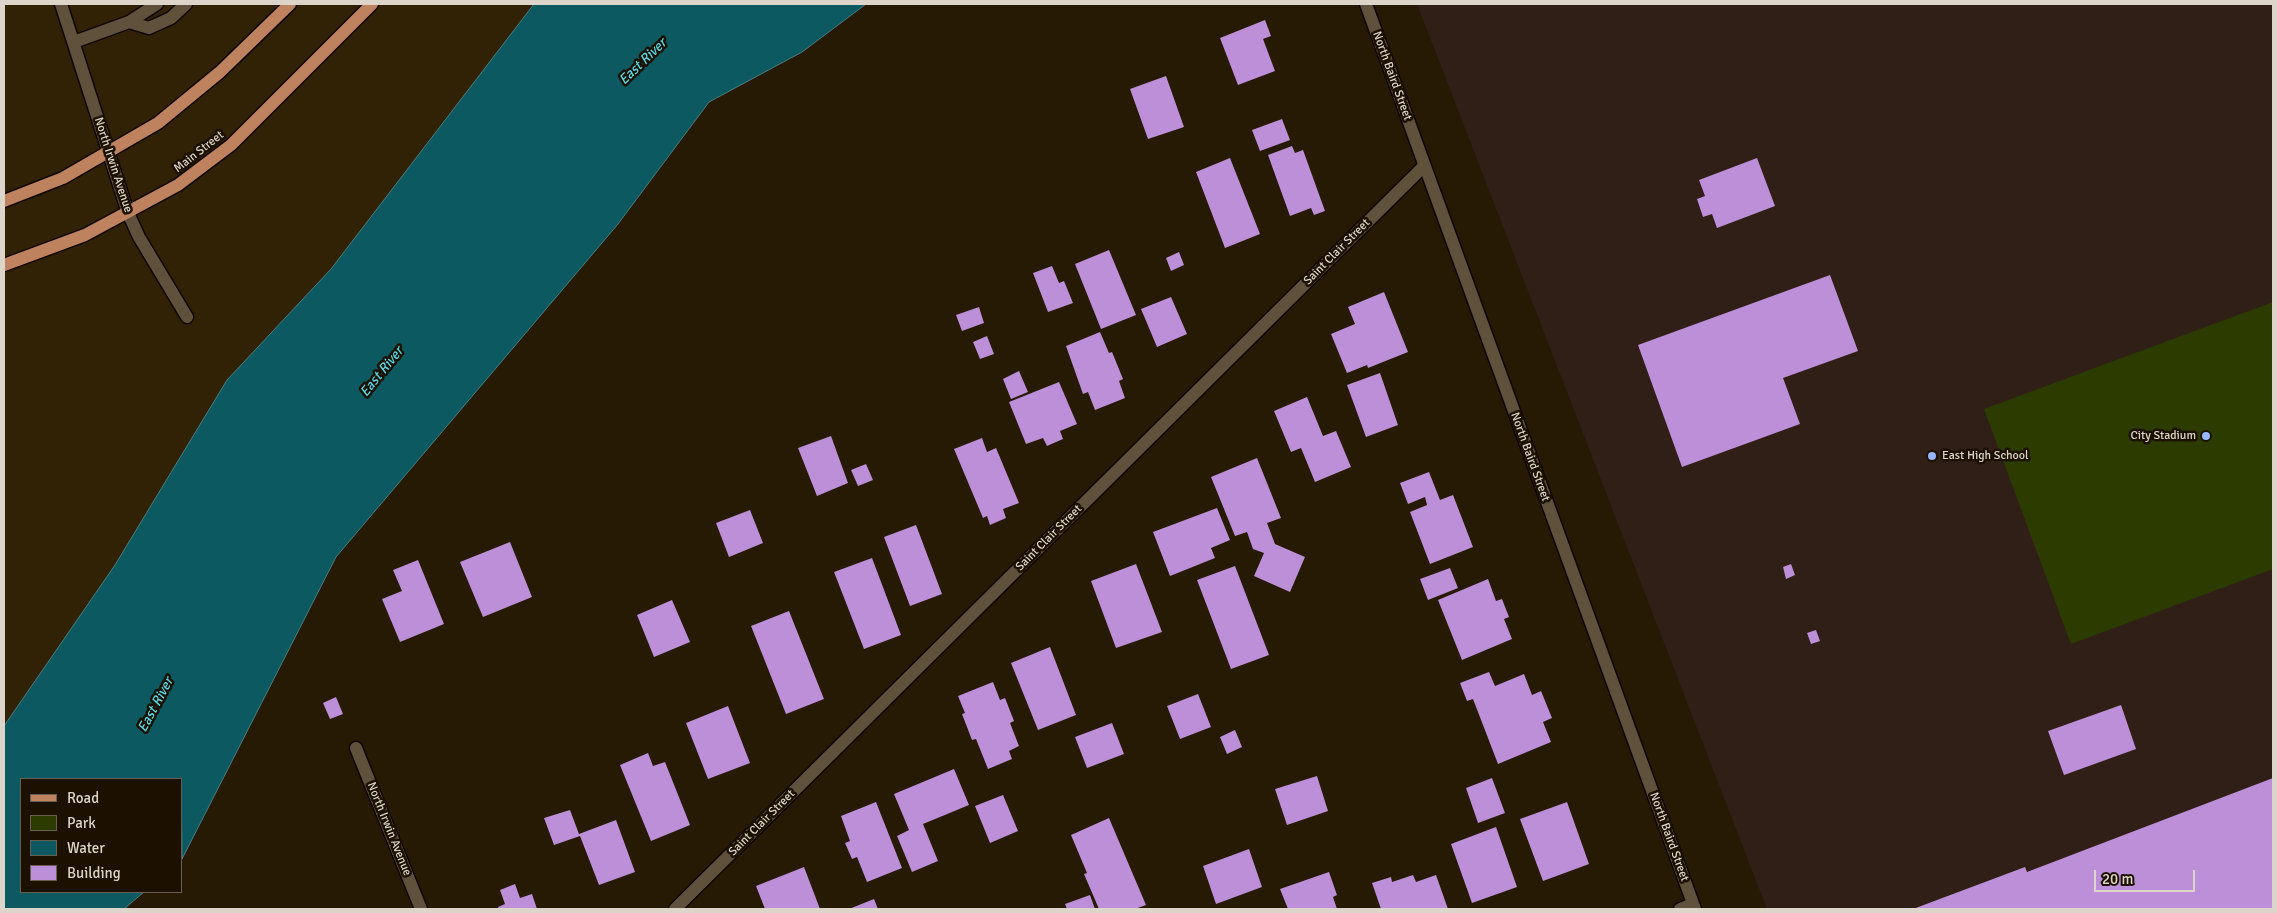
<!DOCTYPE html>
<html>
<head>
<meta charset="utf-8">
<style>
  body { margin:0 }
  #map { position:relative; width:2277px; height:913px; overflow:hidden; background:#261a05; font-family:Signika,sans-serif }
  canvas { display:block }
  .frame { position:absolute; inset:0; border:5px solid #ddd5c9; pointer-events:none }
  .legend { position:absolute; left:20px; top:778px; width:162px; height:115px; box-sizing:border-box; background:#1c1100; border:1px solid #695f50; margin:0; padding:6px 9px; list-style:none; font-size:15px; color:#ddd5c9 }
  .legend li { display:flex; align-items:center; gap:10px; height:25px }
  .legend b { width:25px; border:1px solid #695f50 }
  .scale { position:absolute; left:2094px; top:870px; width:101px; height:22px; box-sizing:border-box; border:2px solid #ddd5c9; border-top:0; padding-left:6px; font-size:15px; line-height:18px; white-space:nowrap; color:#ddd5c9; -webkit-text-stroke:4px #1c1100; paint-order:stroke }
</style>
</head>
<body>
<div id="map">
<canvas width="2277" height="913"></canvas>
<div class="frame"></div>
<ul class="legend">
<li><b style="height:6px;background:#be825e"></b>Road</li>
<li><b style="height:14px;background:#2c3c00"></b>Park</li>
<li><b style="height:14px;background:#0c5961"></b>Water</li>
<li><b style="height:14px;background:#bc8fd8"></b>Building</li>
</ul>
<div class="scale">20 m</div>
</div>
<script>
const ctx = document.querySelector('canvas').getContext('2d');
ctx.lineJoin = 'round';
function paint(path, color) { ctx.fillStyle = color; ctx.fill(path, 'evenodd'); }
const poly = rows => new Path2D(rows.map(r => 'M' + r).join(''));
function trace(path, color, width, dash) { ctx.strokeStyle = color; ctx.lineWidth = width; ctx.lineCap = dash ? 'butt' : 'round'; ctx.setLineDash(dash || []); ctx.stroke(path); }
function drawText(font, color, halo, rows, align = 'center') {
  ctx.font = font + ' Signika,sans-serif'; ctx.lineWidth = 5; ctx.setLineDash([]); ctx.textBaseline = 'middle'; ctx.strokeStyle = halo; ctx.fillStyle = color; for (const [text, x, y, turn = 0] of rows) {
    ctx.save(); ctx.translate(x, y); ctx.rotate((+turn || 0) * Math.PI / 180); ctx.textAlign = isNaN(turn) ? turn : align; if (halo) ctx.strokeText(text, 0, 0); ctx.fillText(text, 0, 0); ctx.restore();
  }
}
const built = poly([
  [4,4,534,4,331,269,227,380,115,566,4,726]
]);
const education = poly([
  [1417,4,2273,4,2273,909,1767,909]
]);
const green = poly([
  [2273,302,2273,569,2071,644,1984,409]
]);
const water = poly([
  [534,4,866,4,802,52,709,102,618,224,336,557,182,859,181,779,21,779,21,892,144,892,124,909,4,909,4,726,115,565,227,380,331,269,534,4]
]);
const building = poly([
  [1265,20,1271,36,1263,39,1275,71,1238,85,1220,38],
  [1166,76,1184,127,1148,139,1130,89],
  [1282,119,1290,140,1260,151,1252,130],
  [1292,146,1295,153,1303,150,1325,211,1314,215,1311,208,1290,216,1268,155],
  [1230,158,1260,234,1225,248,1196,172],
  [1757,158,1775,206,1717,228,1712,214,1703,217,1697,199,1705,196,1699,180],
  [1109,250,1136,315,1101,329,1075,264],
  [1179,252,1184,265,1171,271,1166,258],
  [1052,266,1059,283,1064,281,1073,303,1048,312,1033,273],
  [1830,275,1858,351,1783,378,1800,424,1682,467,1638,345],
  [1384,292,1408,352,1368,368,1367,365,1347,373,1331,334,1355,324,1348,307],
  [1171,297,1187,334,1157,347,1141,309],
  [979,307,984,323,962,331,956,315],
  [1100,332,1109,353,1112,352,1123,379,1119,381,1125,398,1095,410,1088,392,1083,394,1066,346],
  [987,336,994,354,980,359,973,342],
  [1019,371,1028,392,1011,399,1003,379],
  [1380,373,1398,425,1366,437,1347,385],
  [1059,382,1077,424,1060,431,1063,439,1047,446,1043,438,1026,444,1009,402],
  [1307,397,1323,436,1336,431,1351,467,1315,482,1301,448,1291,452,1274,411],
  [831,436,848,483,817,496,798,448],
  [982,438,987,452,996,448,1019,503,1003,509,1006,518,990,525,987,516,983,518,954,449],
  [1257,458,1281,518,1267,523,1275,544,1305,557,1290,592,1254,576,1264,553,1253,549,1247,532,1235,536,1211,477],
  [866,464,873,480,858,486,851,470],
  [1429,472,1440,500,1453,495,1473,547,1430,564,1410,512,1427,505,1425,497,1408,504,1400,483],
  [1217,508,1230,540,1211,548,1215,558,1170,576,1153,532],
  [750,510,763,543,729,557,716,523],
  [916,525,942,594,910,606,884,537],
  [510,542,532,597,483,617,460,562],
  [872,558,901,635,864,649,834,572],
  [418,560,444,624,400,642,382,599,402,591,393,570],
  [1136,564,1162,632,1116,648,1091,581],
  [1791,564,1795,575,1786,579,1783,567],
  [1235,566,1269,655,1231,669,1197,580],
  [1450,568,1458,588,1428,600,1420,579],
  [1488,579,1496,601,1502,599,1509,617,1504,619,1512,639,1462,660,1438,600],
  [672,600,690,642,654,657,637,615],
  [789,611,824,699,786,714,751,626],
  [1816,630,1820,641,1811,644,1807,633],
  [1050,647,1076,715,1038,730,1011,663],
  [1489,672,1495,686,1524,674,1532,695,1541,691,1552,718,1543,722,1551,742,1498,764,1473,699,1467,701,1460,683],
  [993,682,1000,700,1005,698,1014,721,1010,723,1019,746,1009,751,1012,759,988,769,976,739,972,740,962,714,965,713,958,696],
  [1198,694,1211,727,1180,739,1167,706],
  [336,697,343,714,330,719,323,703],
  [2121,705,2136,749,2064,775,2048,731],
  [728,706,750,763,708,779,686,723],
  [1112,723,1124,754,1087,768,1075,737],
  [1235,730,1242,747,1227,754,1220,737],
  [648,753,653,766,665,762,690,825,651,841,620,765],
  [954,769,969,805,923,824,938,861,912,872,897,836,909,830,894,794],
  [1317,776,1328,811,1287,825,1275,789],
  [1492,778,1505,813,1478,823,1466,788],
  [2273,778,2273,909,1913,909,2025,867,2027,872],
  [1003,795,1018,831,990,843,975,806],
  [876,802,902,868,867,882,857,857,852,859,845,843,850,841,841,816],
  [1567,802,1589,864,1543,881,1520,819],
  [570,810,579,834,616,820,635,872,599,885,580,836,554,845,544,818],
  [1109,818,1146,905,1135,909,1099,909,1084,874,1087,873,1071,835],
  [1496,827,1517,887,1472,903,1451,844],
  [1249,849,1262,887,1216,904,1203,866],
  [804,867,820,909,765,909,756,886],
  [1329,872,1337,895,1333,897,1337,909,1288,909,1280,889],
  [1413,875,1416,882,1436,875,1448,909,1381,909,1372,883,1391,877,1392,882],
  [515,884,520,898,532,894,537,909,499,909,498,907,505,904,500,890],
  [1090,895,1095,909,1067,909,1065,904],
  [874,899,878,909,849,909]
]);
const minor = poly([
  [61,4,128,213,139,237,187,317],
  [1366,4,1695,909],
  [129,22,149,28,171,18,186,4],
  [74,42,129,22,157,4],
  [356,748,421,909],
  [675,909,1424,166],
  [1680,909,1693,904]
]);
const major = poly([
  [4,201,63,178,158,123,220,72,290,4],
  [4,265,85,235,178,185,231,145,372,4]
]);
const markers = [
  [2206,436,5,"#97b6fd"],
  [1932,456,5,"#97b6fd"]
];
const streetNames = [
  ["North Baird Street",1392,76,70],
  ["Main Street",199,152,-38],
  ["North Irwin Avenue",113,165,72],
  ["Saint Clair Street",1337,252,-45],
  ["North Baird Street",1530,457,70],
  ["Saint Clair Street",1049,538,-45],
  ["Saint Clair Street",762,823,-45],
  ["North Irwin Avenue",389,829,68],
  ["North Baird Street",1669,837,70]
];
const poiNames = [
  ["City Stadium",2196,436],
  ["East High School",1942,456,"left"]
];
const waterNames = [
  ["East River",643,62,-44],
  ["East River",382,372,-51],
  ["East River",156,705,-62]
];
paint(built, '#322205');
paint(education, '#301f17');
paint(green, '#2c3c00');
paint(water, '#0c5961');
trace(water, '#4b7e80', 1);
paint(building, '#bc8fd8');
trace(minor, '#0f0500', 15);
trace(major, '#0f0500', 15);
trace(minor, '#5f513b', 12);
trace(major, '#be825e', 12);
for (const [x, y, r, color] of markers) { const dot = new Path2D(); dot.arc(x, y, r, 0, 2 * Math.PI); ctx.fillStyle = color; ctx.fill(dot); trace(dot, '#1c1100', 2); }
drawText('12px', '#ddd5c9', '#1c1100', streetNames);
drawText('12px', '#ddd5c9', '#1c1100', poiNames, 'right');
drawText('italic 14px', '#55d9e9', '#1c1100', waterNames);
</script>
</body>
</html>
